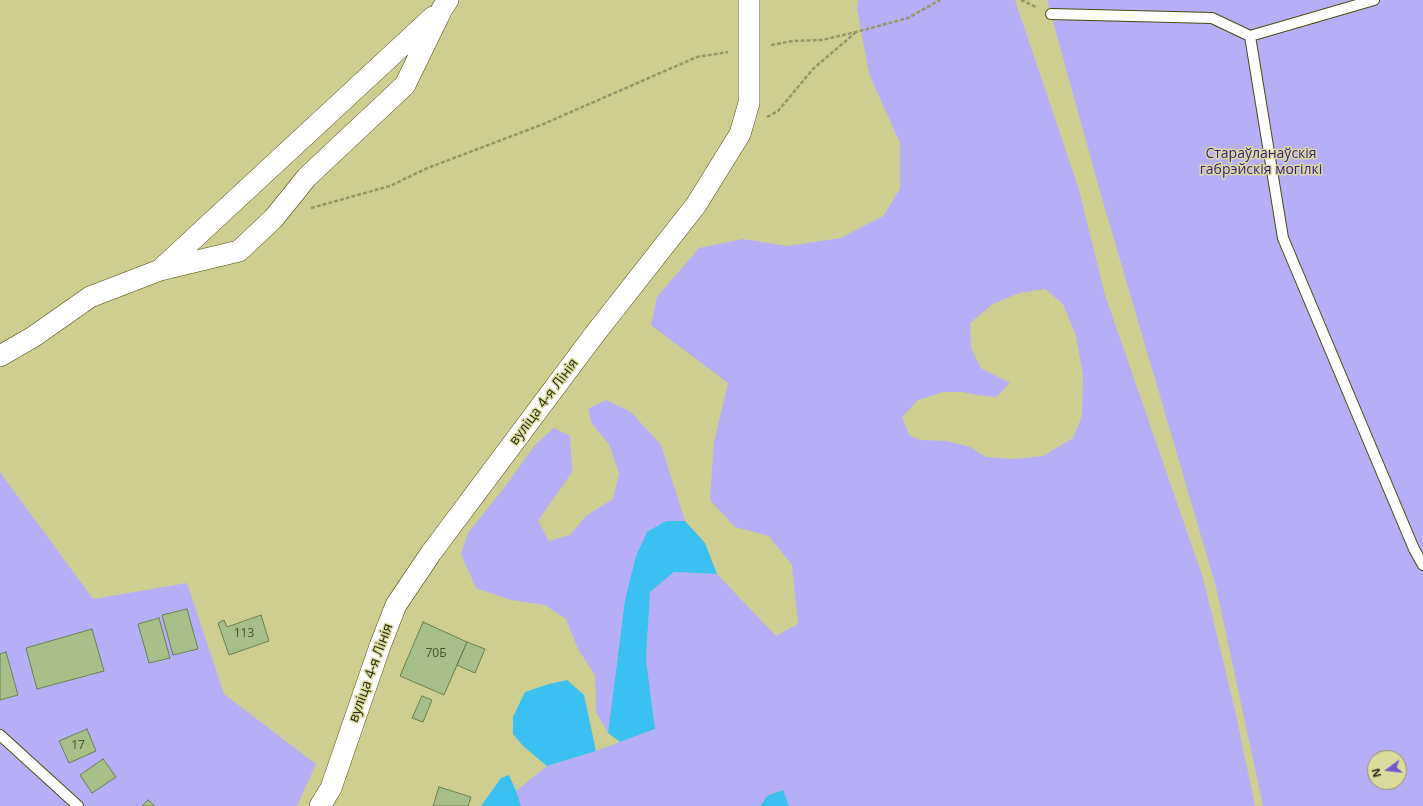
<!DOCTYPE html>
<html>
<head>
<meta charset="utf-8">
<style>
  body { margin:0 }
  #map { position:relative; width:1423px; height:806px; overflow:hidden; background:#cece91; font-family:"Open Sans",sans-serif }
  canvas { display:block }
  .north { position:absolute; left:1367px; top:750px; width:40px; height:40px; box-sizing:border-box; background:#dbdb9e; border:1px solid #949466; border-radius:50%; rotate:255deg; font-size:11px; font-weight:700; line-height:16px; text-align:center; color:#2a2a12 }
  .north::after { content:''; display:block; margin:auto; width:14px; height:18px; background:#7059d3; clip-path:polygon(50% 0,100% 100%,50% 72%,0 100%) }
</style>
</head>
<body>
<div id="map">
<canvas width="1423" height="806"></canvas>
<div class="north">N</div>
</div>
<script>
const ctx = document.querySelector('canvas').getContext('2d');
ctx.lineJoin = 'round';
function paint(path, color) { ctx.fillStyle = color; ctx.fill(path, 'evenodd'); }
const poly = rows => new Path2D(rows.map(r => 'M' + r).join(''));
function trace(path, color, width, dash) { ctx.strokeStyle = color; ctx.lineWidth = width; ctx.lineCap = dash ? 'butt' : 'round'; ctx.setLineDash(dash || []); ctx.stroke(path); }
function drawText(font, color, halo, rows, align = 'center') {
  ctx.font = font + ' "Open Sans",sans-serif'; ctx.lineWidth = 3; ctx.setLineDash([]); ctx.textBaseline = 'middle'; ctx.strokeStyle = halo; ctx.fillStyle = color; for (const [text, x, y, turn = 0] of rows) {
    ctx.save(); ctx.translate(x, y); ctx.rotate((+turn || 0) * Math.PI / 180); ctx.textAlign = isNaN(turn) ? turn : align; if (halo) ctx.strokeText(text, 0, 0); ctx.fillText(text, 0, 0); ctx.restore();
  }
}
const green = poly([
  [858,0,1015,0,1079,190,1105,295,1203,578,1235,710,1255,806,789,806,782,790,767,796,760,806,521,806,516,791,547,766,596,751,655,729,646,659,650,592,674,572,717,574,776,636,798,624,792,565,769,536,735,527,710,500,714,442,728,383,651,325,657,297,699,248,743,239,787,246,841,238,883,216,900,189,900,143,869,74,857,8],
  [1045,289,1063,304,1076,336,1083,376,1082,416,1073,438,1043,456,1013,459,986,457,970,447,947,441,920,440,909,435,902,417,918,400,943,392,962,392,976,395,996,397,1010,383,981,368,971,348,970,323,993,304,1019,293],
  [1047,0,1423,0,1423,806,1263,806,1216,587,1099,188],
  [1375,758,1399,758,1399,782,1375,782],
  [606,400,631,412,661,445,685,521,666,521,625,600,608,733,596,712,595,675,578,649,566,619,545,605,511,600,476,588,461,554,468,533,504,488,535,445,554,428,570,436,572,472,538,521,549,541,570,535,586,516,613,499,619,473,609,444,592,424,588,409],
  [0,472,93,599,187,583,224,694,316,764,297,806,0,806]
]);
const water = poly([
  [666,521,685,521,705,543,717,574,674,572,650,592,646,659,655,729,620,742,608,733,625,600,636,556,647,532],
  [567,680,584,695,596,751,547,766,523,746,513,734,513,717,525,692,549,684],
  [509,775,516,791,521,806,481,806,501,778],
  [783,790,789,806,760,806,767,796]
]);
const building = poly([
  [187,609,198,649,173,655,162,615,187,609],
  [261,615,269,641,229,655,218,623,224,620,227,627,261,615],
  [159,618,170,658,149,663,138,624,159,618],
  [423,622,467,642,444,695,400,676,423,622],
  [92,629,104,671,37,689,26,648,92,629],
  [467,642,485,649,475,673,457,665,467,642],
  [6,652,18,695,0,700,0,654,6,652],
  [422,696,432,700,423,722,412,718,422,696],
  [87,729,96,751,69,763,59,741,87,729],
  [103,759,116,777,92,793,80,775,103,759],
  [439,787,471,797,468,806,433,806,439,787],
  [148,800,155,806,142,806,148,800]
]);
const path = poly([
  [1021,0,1036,7],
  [771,45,793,41,822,40,856,32,908,18,940,0],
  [767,117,778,111,813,69,855,33],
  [311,208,390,186,425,169,541,125,697,57,728,52]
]);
const service = poly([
  [1051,14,1212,18,1250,36,1374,0],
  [1250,36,1283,238,1414,549,1423,565],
  [0,735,78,806]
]);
const minor = poly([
  [161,269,433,17],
  [0,356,33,337,90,297,160,270,239,251,274,218,307,177,405,85,442,9,448,0],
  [320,806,331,788,380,646,396,605,431,553,594,335,696,205,740,134,749,103,749,0]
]);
const numberNames = [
  ["113",244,634],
  ["70Б",436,654],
  ["17",78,746]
];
const parkNames = [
  ["Стараўланаўскія",1261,154],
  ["габрэйскія могілкі",1261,170]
];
const streetNames = [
  ["вуліца 4-я Лінія",544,402,-53],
  ["вуліца 4-я Лінія",371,673,-70]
];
paint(green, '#b6aff8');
paint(water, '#3bc0f2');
paint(building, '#a6be88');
trace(building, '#6a804c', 1);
trace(service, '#4b490b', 12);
trace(minor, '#4b490b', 22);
trace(path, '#969666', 2.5, [4, 2]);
trace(service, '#fff', 10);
trace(minor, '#fff', 21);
drawText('12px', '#494f30', null, numberNames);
drawText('14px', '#381882', '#dbdb9e', parkNames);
drawText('14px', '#2a2a12', '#dbdb9e', streetNames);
</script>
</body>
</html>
